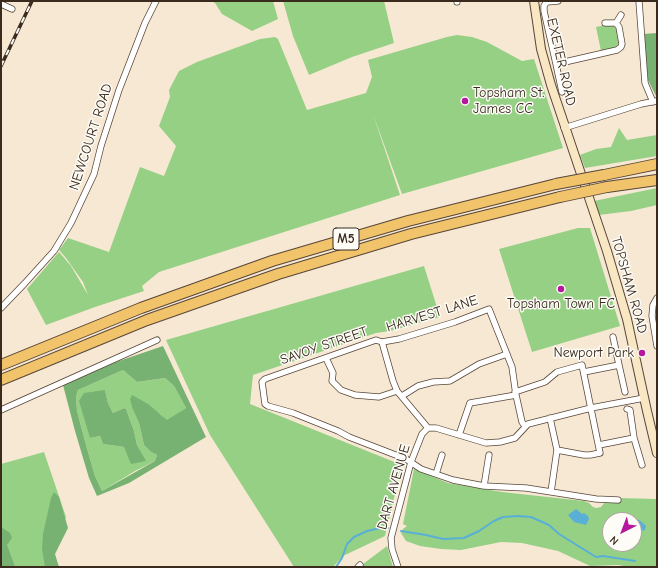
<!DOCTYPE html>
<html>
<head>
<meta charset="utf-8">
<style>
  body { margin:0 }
  #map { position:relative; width:658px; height:568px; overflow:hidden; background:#f7e8d3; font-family:"Comic Neue",sans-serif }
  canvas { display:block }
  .frame { position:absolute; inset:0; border:2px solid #3b2a1e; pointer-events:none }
  .north { position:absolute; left:602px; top:512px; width:40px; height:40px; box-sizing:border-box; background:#fdfcf7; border:1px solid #afa8a0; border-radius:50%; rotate:222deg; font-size:11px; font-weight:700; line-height:16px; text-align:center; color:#3b2a1e }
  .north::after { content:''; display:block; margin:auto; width:14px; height:18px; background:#b5179e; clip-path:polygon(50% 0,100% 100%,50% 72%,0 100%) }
</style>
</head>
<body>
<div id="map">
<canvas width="658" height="568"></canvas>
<div class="frame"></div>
<div class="north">N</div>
</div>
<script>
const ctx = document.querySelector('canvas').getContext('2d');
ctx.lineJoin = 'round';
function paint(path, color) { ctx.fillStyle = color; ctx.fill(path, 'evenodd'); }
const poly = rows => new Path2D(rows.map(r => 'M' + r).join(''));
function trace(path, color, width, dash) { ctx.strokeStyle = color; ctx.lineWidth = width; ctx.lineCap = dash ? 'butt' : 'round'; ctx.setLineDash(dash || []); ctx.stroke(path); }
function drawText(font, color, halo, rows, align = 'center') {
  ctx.font = font + ' "Comic Neue",sans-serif'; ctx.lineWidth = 3; ctx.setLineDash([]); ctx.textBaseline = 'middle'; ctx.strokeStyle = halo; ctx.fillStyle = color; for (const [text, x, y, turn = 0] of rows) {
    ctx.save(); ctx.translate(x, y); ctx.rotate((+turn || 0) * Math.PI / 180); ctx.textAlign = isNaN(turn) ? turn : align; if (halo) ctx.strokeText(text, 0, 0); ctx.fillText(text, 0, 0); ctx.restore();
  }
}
const green = poly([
  [211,1,273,1,278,19,252,31,222,14,215,3],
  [283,1,384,1,394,43,352,57,309,75,293,36],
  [611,24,617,29,620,41,616,48,601,51,596,27],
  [457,35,472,37,487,42,522,61,534,59,563,148,402,194,373,114,400,195,159,272,142,286,144,291,95,307,46,325,27,289,59,252,71,266,88,295,83,282,66,258,59,250,68,238,109,252,140,167,164,176,176,146,159,126,170,97,169,90,179,71,197,62,260,39,275,37,278,39,307,110,366,93,372,77,368,60,447,37],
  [619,128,627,140,657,135,657,156,585,168,580,155,596,149,611,147],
  [657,188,657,205,631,211,599,215,594,201],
  [578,228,590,228,620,326,532,352,499,249],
  [424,266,440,317,390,331,376,333,253,375,250,404,402,465,385,536,343,556,333,567,294,567,210,435,166,340],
  [123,370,137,382,165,378,174,386,186,408,167,421,160,414,133,410,139,423,144,445,151,452,157,455,155,461,135,471,102,491,95,476,86,445,77,411,76,397,78,390],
  [105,390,108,403,113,413,124,408,126,409,134,431,137,445,145,461,124,447,103,444,100,436,90,438],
  [44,452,66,517,52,551,59,567,1,567,1,464],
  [414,469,448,483,502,492,584,501,589,503,593,507,596,508,601,507,605,502,619,503,619,498,657,499,657,534,656,534,657,567,629,567,618,565,590,566,558,551,522,543,501,542,461,550,441,549,420,546,406,541,401,533,403,529,407,526,403,524],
  [610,520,634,520,634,544,610,544],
  [387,546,393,567,360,567,363,564]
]);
const forest = poly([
  [657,33,657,96,656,96,648,80,643,34],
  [163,346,206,437,129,483,97,496,89,478,75,431,63,385,116,362],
  [123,370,137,382,165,378,174,386,186,408,167,420,148,404,132,395,130,399,133,410,139,423,144,445,151,452,157,455,155,461,102,491,95,476,86,445,77,411,76,397,78,390],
  [105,390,108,403,113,413,124,408,126,409,134,431,137,445,146,461,131,464,124,447,103,444,100,436,90,438,79,401,84,393],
  [54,492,59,497,68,528,55,554,59,567,45,567,42,549,43,534,51,498],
  [1,527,10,533,12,538,7,545,15,567,1,567]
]);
const water = poly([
  [576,509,582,514,584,513,588,516,589,519,586,525,574,522,568,515],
  [628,518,639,520,643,523,646,526,645,530,634,532,634,520,616,520]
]);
const stream = poly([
  [401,531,426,535,443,539,464,538,479,531,494,521,503,517,518,516,531,517,549,525,559,534,596,557,603,556,635,561],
  [336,567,342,558,347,544,354,537,367,531,380,528,388,528]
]);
const street = poly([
  [547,1,544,6,544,11,556,64,617,50,621,47,622,44,619,27,616,23,605,23],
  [639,1,645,83,653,102],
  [457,2,457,1],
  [547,2,558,1],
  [1,4,12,9],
  [616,23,621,15],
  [556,64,562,92],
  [564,128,641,104,656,101],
  [657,298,653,305,652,316,657,346],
  [1,308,25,283,54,251,71,223,94,174,101,146,119,90,145,23,156,1],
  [382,342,393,381,397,391,428,428],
  [326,358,333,373,332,381,341,390,355,395,379,397,397,391],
  [619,365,625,392],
  [584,372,619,365,613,337],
  [515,392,545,382,557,372,582,365,600,453,590,455,584,455,557,450],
  [402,396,418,386,433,382,450,381,479,364,507,354],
  [1,410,157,340],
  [550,418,557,450,551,492],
  [525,426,522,422,516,395,512,367,489,309,455,322,399,339,382,342,376,340,265,379,262,382,265,404,268,406,293,413,338,431,349,437,406,459,421,469,453,480,484,486,526,488,596,499,618,500],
  [459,435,470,403,516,395],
  [634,438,642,465],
  [599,445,634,438,630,410,627,409],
  [436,474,442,455],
  [484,486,489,455],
  [358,567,360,565],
  [398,567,392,549,391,538,411,462,422,434,428,428,436,428,486,443,500,442,515,438,528,424,591,408,644,398]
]);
const secondary = poly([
  [534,1,541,49,551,85,607,251,627,319,647,411,657,453]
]);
const highway = poly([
  [604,175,657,164],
  [607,187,657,180],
  [1,365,141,308,272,261,408,221,556,184],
  [1,380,147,320,278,274,411,234,560,197]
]);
const rail = poly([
  [1,66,32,1]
]);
const highwayBridge = poly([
  [556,184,604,175],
  [560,197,607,187]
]);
const markers = [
  [465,101,4,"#b5179e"],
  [561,289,4,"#b5179e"],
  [642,353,4,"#b5179e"]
];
const shields = [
  [346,239,26]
];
const shieldNames = [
  ["M5",346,239]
];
const streetNames = [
  ["EXETER ROAD",561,62,77],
  ["NEWCOURT ROAD",91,137,-72],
  ["TOPSHAM ROAD",629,285,74],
  ["HARVEST LANE",432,314,-17],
  ["SAVOY STREET",324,346,-19],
  ["DART AVENUE",394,487,-74]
];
const poiNames = [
  ["Topsham St.",473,93],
  ["James CC",473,109],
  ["Topsham Town FC",561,304,"center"],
  ["Newport Park",634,353,"right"]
];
paint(green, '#95d084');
paint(forest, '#78b272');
paint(water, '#5aafd6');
trace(stream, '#5aafd6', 2);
trace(street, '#574639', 7);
trace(secondary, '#574639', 10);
trace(highway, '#574639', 12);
trace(street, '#fff', 5.5);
trace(secondary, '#f9e7c3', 8);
trace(highway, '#f1c36a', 10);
trace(rail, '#3b2a1e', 3.5);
trace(rail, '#fdfcf7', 2, [6]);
trace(highwayBridge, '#574639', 12, []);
trace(highwayBridge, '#f1c36a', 10);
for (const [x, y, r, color] of markers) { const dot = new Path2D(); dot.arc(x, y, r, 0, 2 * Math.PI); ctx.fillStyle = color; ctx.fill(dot); trace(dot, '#fdfcf7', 1.5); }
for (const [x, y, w] of shields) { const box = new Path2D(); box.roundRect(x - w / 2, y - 11, w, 22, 3); ctx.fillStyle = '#fdfcf7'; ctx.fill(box); trace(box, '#3b2a1e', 1); }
drawText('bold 13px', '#3b2a1e', null, shieldNames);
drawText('14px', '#3b2a1e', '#fdfcf7', streetNames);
drawText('14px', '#3b2a1e', '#fdfcf7', poiNames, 'left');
</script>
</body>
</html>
